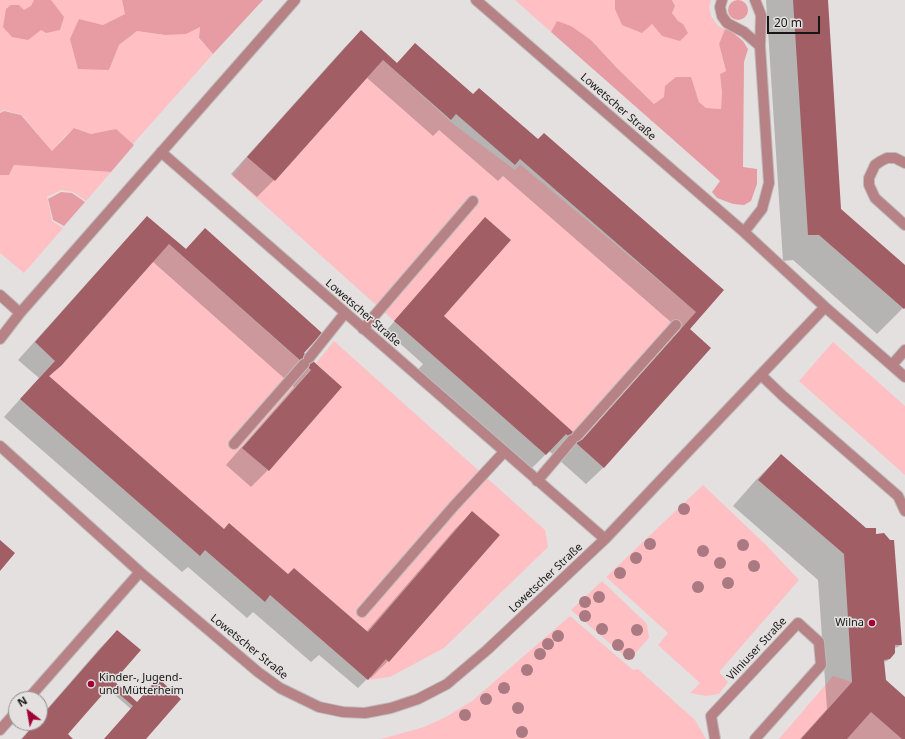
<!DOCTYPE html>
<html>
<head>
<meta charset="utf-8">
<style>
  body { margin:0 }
  #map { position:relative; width:905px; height:739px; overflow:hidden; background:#e4e0e0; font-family:"Noto Sans",sans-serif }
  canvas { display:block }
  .north { position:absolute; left:8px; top:691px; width:40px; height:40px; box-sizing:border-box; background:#e4e0e0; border:1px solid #928f8f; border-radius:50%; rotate:329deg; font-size:11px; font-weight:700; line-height:16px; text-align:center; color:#171515 }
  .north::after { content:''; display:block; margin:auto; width:14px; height:18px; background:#a10235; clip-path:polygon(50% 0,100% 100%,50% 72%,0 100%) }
  .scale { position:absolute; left:767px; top:16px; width:53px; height:18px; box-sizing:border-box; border:2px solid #171515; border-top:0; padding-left:5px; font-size:12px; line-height:14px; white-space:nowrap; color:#171515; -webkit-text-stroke:3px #e4e0e0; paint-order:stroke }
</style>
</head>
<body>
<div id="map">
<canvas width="905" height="739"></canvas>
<div class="north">N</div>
<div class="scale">20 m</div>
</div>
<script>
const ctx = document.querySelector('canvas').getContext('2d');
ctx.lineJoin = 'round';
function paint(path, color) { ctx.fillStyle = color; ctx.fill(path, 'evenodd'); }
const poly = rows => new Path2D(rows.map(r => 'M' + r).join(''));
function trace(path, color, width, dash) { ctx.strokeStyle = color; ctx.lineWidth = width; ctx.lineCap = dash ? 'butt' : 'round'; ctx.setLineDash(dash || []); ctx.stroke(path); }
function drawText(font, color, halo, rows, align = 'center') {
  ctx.font = font + ' "Noto Sans",sans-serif'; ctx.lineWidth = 3; ctx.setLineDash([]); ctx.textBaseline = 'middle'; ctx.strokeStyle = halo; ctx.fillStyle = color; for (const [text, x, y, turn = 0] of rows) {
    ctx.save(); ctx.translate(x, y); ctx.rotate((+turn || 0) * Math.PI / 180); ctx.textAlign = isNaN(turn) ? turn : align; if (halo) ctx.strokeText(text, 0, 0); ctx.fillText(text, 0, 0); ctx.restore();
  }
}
const green = poly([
  [0,0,122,0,125,14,103,25,79,19,109,70,119,45,137,31,165,35,200,26,199,39,213,54,133,144,115,129,93,135,75,128,65,136,52,151,22,115,4,110,0,112],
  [515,0,615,0,615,9,652,24,662,36,678,21,672,13,675,6,672,0,711,0,709,7,711,16,718,26,725,29,719,44,726,71,720,74,722,93,721,109,706,108,699,102,697,94,664,97,654,104,617,68,591,40,557,21,551,32],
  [383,60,452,123,515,170,520,164,696,312,582,440,444,316,511,240,485,218,394,321,232,176,247,157,275,181],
  [14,165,111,172,86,201,73,192,61,190,47,197,52,221,63,228,24,273,0,253,0,175,9,175],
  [169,244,310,370,242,447,268,471,342,387,316,363,334,341,545,530,548,547,444,648,390,677,368,680,386,659,389,662,500,535,472,511,368,632,294,568,288,574,229,523,224,529,49,376,61,366],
  [833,342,905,406,905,475,799,381],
  [703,485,766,545,799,580,719,672,728,682,719,694,706,696,690,693,700,683,658,645,668,633,606,577],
  [602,581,647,624,649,638,629,660,571,610],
  [570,616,633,670,638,669,695,720,706,739,381,739,424,727,446,717,472,701],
  [833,676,852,682,801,739,779,739],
  [871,712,902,739,847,739]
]);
const forest = poly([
  '728 10a10 10 0 1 1 20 0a10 10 0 1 1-20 0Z',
  [34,0,51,0,64,17,60,30,46,33,41,30,28,40,12,37,3,27,6,9,11,5,19,5,24,10,31,6],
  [122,0,263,0,213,54,199,38,200,27,186,34,165,35,137,31,119,45,109,70,78,69,70,39,79,19,103,25,125,14],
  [615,0,672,0,675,6,672,13,678,21,683,24,688,33,680,41,662,36,652,24,642,33,622,25,615,9],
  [557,21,571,26,591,40,617,68,654,104,664,97,665,86,676,77,691,77,699,102,706,108,721,109,722,93,720,74,726,71,719,44,725,29,731,31,743,41,748,49,744,62,743,167,757,169,757,184,751,201,744,205,733,204,717,198,712,192,720,181,551,32],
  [4,111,21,115,52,151,74,128,91,134,116,129,134,145,111,172,14,165,9,175,0,175,0,113],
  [61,192,72,193,85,202,64,226,53,220,48,199]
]);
const shadow = poly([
  [766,0,827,0,840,210,905,267,905,306,877,334,793,260,783,261],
  [361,31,396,64,473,96,538,140,722,290,688,329,710,348,603,468,586,484,549,451,529,471,416,372,423,364,386,331,468,236,485,219,442,316,581,441,680,330,503,176,498,181,439,130,433,136,366,77,274,180,257,197,231,174,344,48],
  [147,218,185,250,205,229,303,354,341,387,268,470,251,487,226,465,294,387,152,261,49,377,224,530,288,575,366,632,455,529,472,512,388,661,371,678,370,676,358,688,319,655,311,662,253,612,247,618,188,567,182,572,4,417,39,378,18,360,130,235],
  [781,455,866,529,901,645,898,647,894,648,890,658,887,661,883,662,885,680,905,698,905,739,800,739,827,709,818,580,733,506,755,481],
  [117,631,113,681,137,703,144,739,104,739,131,709,107,688,64,738,71,739,21,739,35,723,40,723,40,717,100,648]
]);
const building = poly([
  [793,0,828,0,841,209,905,265,905,308,904,309,819,235,808,235],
  [361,30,397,63,415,43,473,94,479,88,538,139,544,133,724,290,690,329,711,348,604,468,566,434,546,455,394,321,485,217,511,240,444,316,582,440,696,312,520,159,515,165,456,114,451,120,383,60,275,181,247,157],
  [147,216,186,249,205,228,322,333,304,353,342,387,269,471,242,448,311,370,169,244,61,366,49,376,224,529,229,523,288,574,294,568,368,632,472,511,500,535,389,662,386,659,368,680,270,595,265,602,205,550,200,556,20,399,55,361,35,342],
  [781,454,866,528,876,528,876,534,884,533,890,540,894,540,902,645,895,645,895,653,890,659,884,660,886,680,905,697,905,739,902,739,871,712,847,739,801,739,852,682,844,554,758,480],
  [0,540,15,553,0,571],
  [117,630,141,650,114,681,137,702,158,678,181,699,146,739,104,739,133,706,110,686,68,734,73,739,22,739,36,723,40,723,40,718]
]);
const minor = poly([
  [476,0,744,232,825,307,905,377],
  [722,0,720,7,722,16,727,23,744,32,760,46],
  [161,152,605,539],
  [905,163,895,158,887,158,881,161,875,165,869,178,869,185,875,198,905,225],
  [744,232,762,209,769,183,760,46,761,15,755,0],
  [0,295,20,313],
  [363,329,473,201],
  [0,339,20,313,295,0],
  [309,358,345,313],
  [892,365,905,350],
  [761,375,783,396,898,496,905,511],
  [577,436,676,325],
  [234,444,304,364],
  [0,446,140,572,258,672,280,688,319,707,343,712,365,713,391,708,418,699,447,684,487,650,605,539,825,307],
  [537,481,572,440],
  [362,612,454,506,504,452],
  [28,699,140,572],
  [0,730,16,712],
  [715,739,711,716,798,623,819,642,821,665,755,739]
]);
const trees = [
  [684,509],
  [650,544],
  [743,545],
  [703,551],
  [636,558],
  [720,563],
  [754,566],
  [620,573],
  [728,583],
  [698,587],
  [599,597],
  [585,602],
  [585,616],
  [602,629],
  [637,630],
  [558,636],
  [548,644],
  [618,645],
  [540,654],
  [629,654],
  [527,670],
  [504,688],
  [486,699],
  [518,708],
  [465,715],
  [522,732]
];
const markers = [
  [872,623,4,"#a10235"],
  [91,684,4,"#a10235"]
];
const streetNames = [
  ["Lowetscher Straße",618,107,41],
  ["Lowetscher Straße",363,313,41],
  ["Lowetscher Straße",546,578,-43],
  ["Lowetscher Straße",249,647,39],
  ["Vilniuser Straße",757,649,-47]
];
const poiNames = [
  ["Wilna",864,623],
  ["Kinder-, Jugend-",99,678,"left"],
  ["und Mütterheim",99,691,"left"]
];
paint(green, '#ffbfc3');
paint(forest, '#e69ca2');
paint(shadow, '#0003');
paint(building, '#a15e64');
trace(minor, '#bfbbbb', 12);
trace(minor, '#b78285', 10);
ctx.fillStyle = '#aa7981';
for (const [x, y] of trees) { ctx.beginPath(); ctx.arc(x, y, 6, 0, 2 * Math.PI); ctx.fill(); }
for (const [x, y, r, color] of markers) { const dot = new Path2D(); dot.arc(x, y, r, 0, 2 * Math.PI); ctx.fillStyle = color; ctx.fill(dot); trace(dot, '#e4e0e0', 1.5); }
drawText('11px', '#171515', '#e4e0e0', streetNames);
drawText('11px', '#171515', '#e4e0e0', poiNames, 'right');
</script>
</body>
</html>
